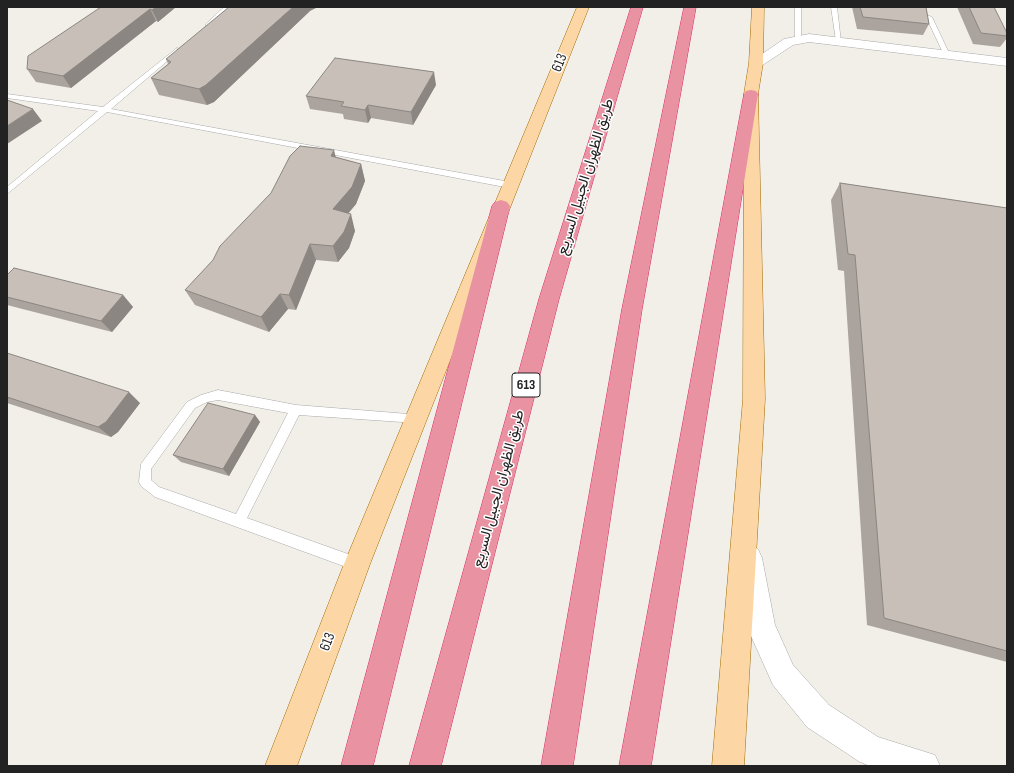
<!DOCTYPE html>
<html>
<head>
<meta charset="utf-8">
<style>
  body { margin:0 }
  #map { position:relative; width:1014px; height:773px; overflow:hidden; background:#f2efe9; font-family:"Sofia Sans Condensed",sans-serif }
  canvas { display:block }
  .frame { position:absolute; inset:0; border:8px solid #222; pointer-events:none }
</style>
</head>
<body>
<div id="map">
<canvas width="1014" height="773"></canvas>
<div class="frame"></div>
</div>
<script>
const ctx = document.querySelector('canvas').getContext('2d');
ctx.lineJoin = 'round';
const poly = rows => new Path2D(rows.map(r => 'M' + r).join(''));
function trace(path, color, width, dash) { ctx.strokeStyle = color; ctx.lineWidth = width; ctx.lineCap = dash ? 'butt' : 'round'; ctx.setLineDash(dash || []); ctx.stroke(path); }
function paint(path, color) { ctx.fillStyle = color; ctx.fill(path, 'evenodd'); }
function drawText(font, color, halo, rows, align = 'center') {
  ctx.font = font + ' "Sofia Sans Condensed",Vazirmatn,sans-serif'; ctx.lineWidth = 3; ctx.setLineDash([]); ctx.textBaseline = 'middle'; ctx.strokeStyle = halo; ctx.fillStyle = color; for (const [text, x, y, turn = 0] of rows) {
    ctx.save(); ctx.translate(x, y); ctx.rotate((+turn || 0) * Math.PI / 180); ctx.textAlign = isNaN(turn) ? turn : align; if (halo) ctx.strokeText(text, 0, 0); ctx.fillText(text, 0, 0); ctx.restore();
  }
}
const service = poly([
  [224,7,231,7,210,26,206,26,206,24,224,7],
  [795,7,801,7,801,39,798,41,795,39,795,7],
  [831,7,837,7,841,42,836,41,831,7],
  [895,7,905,7,932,17,950,55,949,56,944,55,927,19,895,7],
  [177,48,180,50,179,51,111,109,510,182,514,185,510,188,107,112,7,194,7,187,98,111,7,98,7,94,103,107,177,48],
  [218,390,296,405,421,415,423,418,421,421,417,423,299,415,247,518,362,559,364,564,362,569,357,571,155,497,141,486,139,482,141,464,187,402,201,395,218,390],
  [218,400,288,413,236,514,159,487,151,480,151,469,195,408,207,402,218,400]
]);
const minor = poly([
  [809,34,1007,58,1007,66,809,42,793,45,761,66,756,67,751,66,749,63,784,39,809,34]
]);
const tertiary = poly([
  [749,545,758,549,762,558,775,625,793,665,829,705,878,737,935,755,940,766,870,766,860,762,807,727,773,685,747,627,736,558,740,549,749,545]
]);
const primary = poly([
  [577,7,589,7,370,564,297,766,265,766,344,564,577,7],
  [752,7,764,7,763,63,758,94,765,399,744,766,712,766,743,399,744,94,749,63,752,7]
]);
const motorway = poly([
  [631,7,643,7,559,299,441,766,409,766,539,299,631,7],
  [684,7,696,7,642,309,573,766,541,766,622,309,684,7],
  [751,90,756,91,758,94,651,766,619,766,744,94,746,91,751,90],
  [501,200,507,202,510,206,373,766,341,766,492,206,495,202,501,200]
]);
const wall = poly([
  [101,7,176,7,158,22,156,21,71,88,36,82,27,69],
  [852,7,926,7,929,24,923,35,857,29],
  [957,7,994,7,1007,36,1007,38,1000,47,973,44],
  [310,11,214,102,207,105,159,95,151,78,168,64,166,59],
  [436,85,413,125,371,118,368,123,344,119,343,114,310,109,306,96],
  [336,157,361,164,365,181,356,204,348,214,355,231,349,248,338,262,316,260,296,310,288,309,269,332,195,305,185,290],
  [840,183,1007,208,1007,662,867,625,844,271,838,270,831,200],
  [123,295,133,307,112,332,7,305,7,297],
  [7,353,140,403,118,432,111,437,7,403],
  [255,415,260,422,229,476,181,462,173,455]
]);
const shadedWall = poly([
  [156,7,176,7,158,22,152,10],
  [293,7,318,7,310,11,214,102,207,105,199,89],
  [150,9,156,21,71,88,63,76],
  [434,72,436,85,413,125,411,112],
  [368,105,371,118,368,123,365,110],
  [33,109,42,121,7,144,7,126],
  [334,150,338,166,331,156],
  [361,164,365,181,356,204,338,225,333,209],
  [351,214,355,231,349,248,338,262,333,246],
  [310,244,316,260,296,310,289,295],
  [280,294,288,309,269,332,261,317],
  [123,295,133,307,112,332,101,321],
  [129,392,140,403,118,432,111,437,98,427],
  [255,415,260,422,229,476,223,469]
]);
const building = poly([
  [101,7,156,7,152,10,150,9,63,76,27,69,28,56,101,7],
  [229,7,293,7,206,85,199,89,151,78,171,62,166,59,229,7],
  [860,7,926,7,929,24,863,17,860,7],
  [969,7,994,7,1007,33,1007,36,981,33,969,7],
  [335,58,434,72,411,112,368,105,365,110,341,106,344,102,306,96,335,58],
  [7,100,33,109,7,126,7,100],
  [300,146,334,150,331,156,361,164,352,187,333,209,351,214,344,232,333,246,310,244,289,295,280,294,261,317,185,290,213,260,220,246,271,193,290,156,300,146],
  [840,183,1007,208,1007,651,884,618,855,255,848,254,840,183],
  [14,268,123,295,101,321,7,297,7,275,14,268],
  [7,353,129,392,106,422,98,427,7,397,7,353],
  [208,403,255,415,223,469,173,455,208,403]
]);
const shields = [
  [526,385,28]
];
const shieldNames = [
  ["613",526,385]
];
const streetNames = [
  ["613",560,63,-68],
  ["طريق الظهران الجبيل السريع",586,177,-73],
  ["طريق الظهران الجبيل السريع",499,489,-75],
  ["613",328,642,-69]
];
trace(service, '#a9a9a9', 1);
trace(minor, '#a9a9a9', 1);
trace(tertiary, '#a9a9a9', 1);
trace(primary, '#a06b00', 1);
trace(motorway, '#dc2a67', 1);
paint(service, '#fff');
paint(minor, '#fff');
paint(tertiary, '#fff');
paint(primary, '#fcd6a4');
paint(motorway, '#e892a2');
paint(wall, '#aba49e');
paint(shadedWall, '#8b8681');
paint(building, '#c7bfb8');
trace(building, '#8b8681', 1);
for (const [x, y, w] of shields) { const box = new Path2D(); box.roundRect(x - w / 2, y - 12, w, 24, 3); ctx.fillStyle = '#fff'; ctx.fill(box); trace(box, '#222', 1); }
drawText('bold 14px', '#222', null, shieldNames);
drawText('15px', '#222', '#fff', streetNames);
</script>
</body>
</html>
